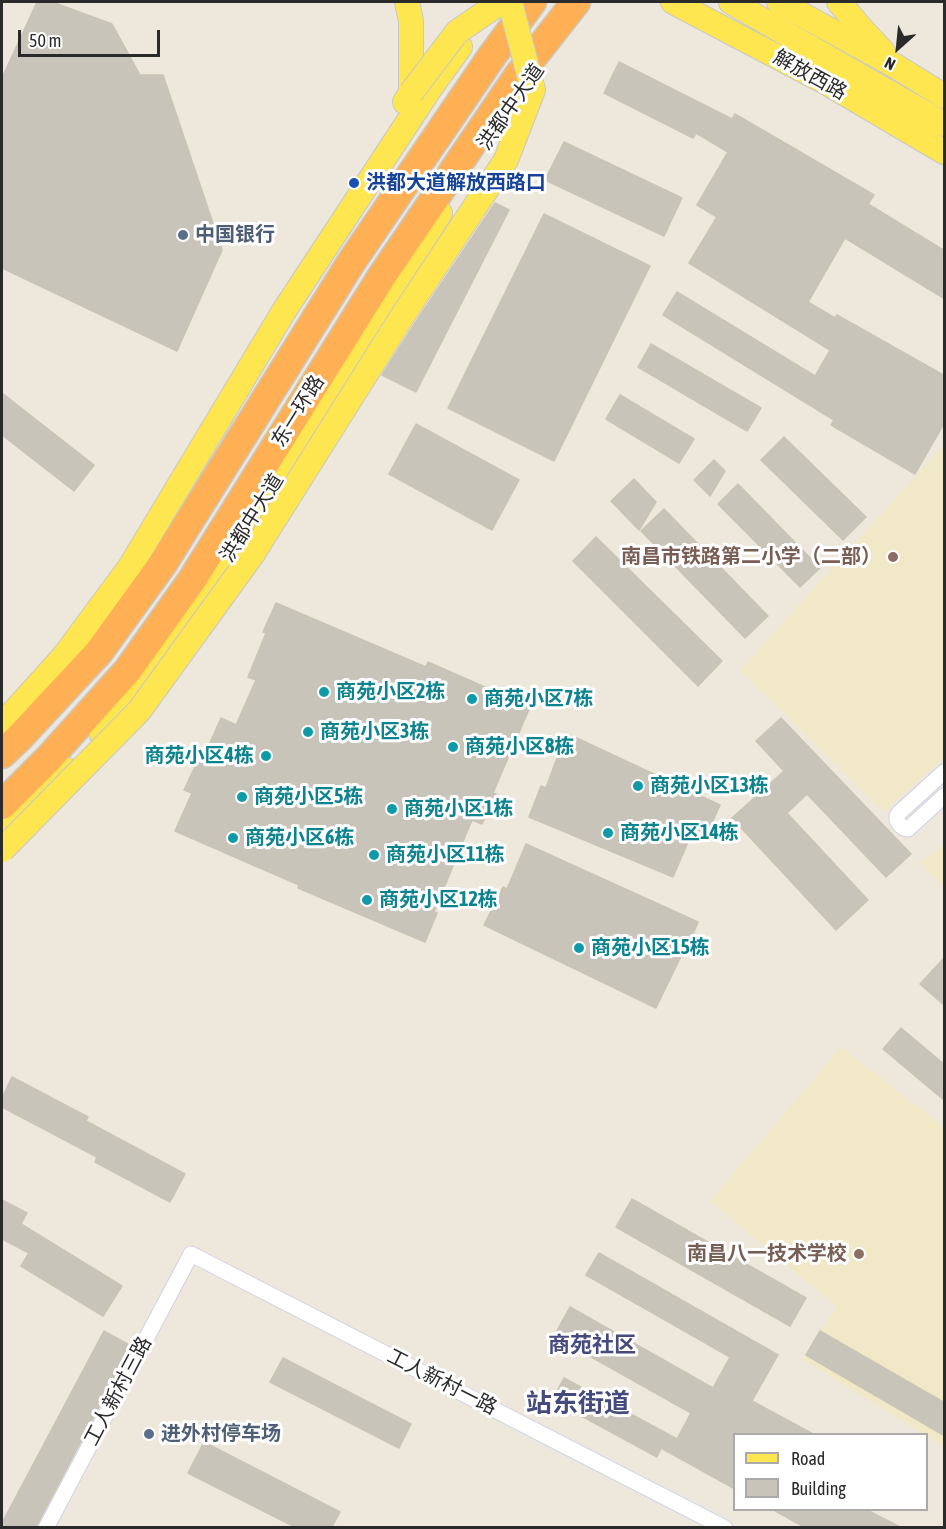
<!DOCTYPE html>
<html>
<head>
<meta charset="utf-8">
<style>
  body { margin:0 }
  #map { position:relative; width:946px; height:1529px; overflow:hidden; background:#eee7db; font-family:"Asap Condensed",sans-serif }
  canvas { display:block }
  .frame { position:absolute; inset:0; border:3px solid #2a2a2a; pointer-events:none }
  .legend { position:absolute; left:733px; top:1433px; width:195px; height:78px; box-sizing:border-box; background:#fff; border:2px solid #aaa; margin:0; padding:8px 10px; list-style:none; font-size:18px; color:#2a2a2a }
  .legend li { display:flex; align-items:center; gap:12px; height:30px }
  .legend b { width:30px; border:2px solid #aaa }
  .north { position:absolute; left:868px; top:18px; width:60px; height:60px; -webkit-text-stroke:4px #fff; paint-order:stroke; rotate:207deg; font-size:16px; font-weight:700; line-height:24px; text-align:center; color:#2a2a2a }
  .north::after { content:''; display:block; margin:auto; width:21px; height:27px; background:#2a2a2a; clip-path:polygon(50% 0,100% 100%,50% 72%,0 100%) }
  .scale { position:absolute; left:18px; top:30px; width:142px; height:27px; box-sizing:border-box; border:3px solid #2a2a2a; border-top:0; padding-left:8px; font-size:18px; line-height:21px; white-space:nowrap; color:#2a2a2a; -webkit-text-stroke:4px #fff; paint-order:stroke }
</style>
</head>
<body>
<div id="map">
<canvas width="946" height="1529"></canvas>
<div class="frame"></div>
<ul class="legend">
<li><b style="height:8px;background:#fee650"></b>Road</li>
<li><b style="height:16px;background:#c9c4ba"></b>Building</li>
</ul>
<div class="north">N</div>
<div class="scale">50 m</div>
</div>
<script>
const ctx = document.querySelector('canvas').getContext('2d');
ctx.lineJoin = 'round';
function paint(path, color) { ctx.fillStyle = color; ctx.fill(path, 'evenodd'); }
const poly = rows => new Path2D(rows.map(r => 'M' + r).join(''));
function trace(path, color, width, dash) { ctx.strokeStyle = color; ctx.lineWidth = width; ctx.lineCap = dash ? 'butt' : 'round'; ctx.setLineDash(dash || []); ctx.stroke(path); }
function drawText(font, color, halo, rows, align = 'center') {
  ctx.font = font + ' "Asap Condensed","Noto Sans SC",sans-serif'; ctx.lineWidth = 6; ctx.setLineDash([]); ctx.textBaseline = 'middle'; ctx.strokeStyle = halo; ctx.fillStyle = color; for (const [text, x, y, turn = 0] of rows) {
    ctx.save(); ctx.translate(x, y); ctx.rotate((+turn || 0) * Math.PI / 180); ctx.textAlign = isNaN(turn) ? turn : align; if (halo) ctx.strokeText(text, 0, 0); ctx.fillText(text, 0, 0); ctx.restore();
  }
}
const education = poly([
  [944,445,944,757,884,812,740,670],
  [944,844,944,887,920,863],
  [841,1047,944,1127,944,1447,927,1436,926,1434,924,1434,802,1359,837,1307,710,1201]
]);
const building = poly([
  [37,2,52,2,112,24,140,75,163,75,222,250,177,351,2,268,2,78,37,2],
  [619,62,732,119,735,114,874,195,868,204,945,251,945,299,845,238,808,302,835,318,837,315,945,376,945,422,915,474,831,425,834,420,663,315,677,292,815,376,830,350,689,263,717,217,697,205,728,152,696,133,693,138,604,93,619,62],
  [564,142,682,198,664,236,545,180,564,142],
  [495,203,509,210,416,392,382,375,415,323,495,203],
  [544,214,650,266,554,461,448,408,544,214],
  [651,344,761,408,747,431,638,367,651,344],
  [2,393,94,465,74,491,2,435,2,393],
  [620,395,694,439,679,463,606,419,620,395],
  [416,424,519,480,492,530,389,474,416,424],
  [784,437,866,517,843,540,761,460,784,437],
  [714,460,725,471,710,496,694,480,714,460],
  [634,479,656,502,639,530,611,501,634,479],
  [738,484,820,568,800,587,718,504,738,484],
  [664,509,768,616,745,638,641,531,664,509],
  [596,537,722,661,698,686,573,561,596,537],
  [276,603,426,667,428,662,530,707,493,793,496,794,482,824,472,820,434,912,437,913,425,942,298,888,299,885,175,831,192,793,184,790,198,760,202,761,221,718,236,725,256,680,248,677,266,633,263,632,276,603],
  [781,718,911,854,886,877,807,794,787,813,868,900,836,930,732,818,784,771,756,741,781,718],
  [566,733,720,805,707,834,694,828,673,877,529,817,541,786,546,788,566,733],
  [526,844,698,922,686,951,684,950,656,1008,484,925,503,887,507,889,526,844],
  [945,957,945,1006,920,984,945,957],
  [901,1028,945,1065,945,1101,883,1049,901,1028],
  [12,1077,88,1117,86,1121,185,1174,170,1202,95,1162,97,1157,2,1107,2,1098,12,1077],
  [632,1199,806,1298,790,1326,616,1227,632,1199],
  [2,1200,27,1213,21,1224,122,1286,103,1316,21,1266,29,1253,2,1239,2,1200],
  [599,1253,778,1355,752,1401,813,1434,735,1434,735,1489,661,1448,657,1457,552,1400,564,1378,677,1439,691,1413,554,1336,570,1307,713,1388,730,1357,586,1275,599,1253],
  [104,1331,131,1346,36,1527,2,1527,2,1523,104,1331],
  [820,1331,945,1403,945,1436,806,1355,820,1331],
  [283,1358,411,1424,399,1448,270,1382,283,1358],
  [204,1442,340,1512,332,1527,295,1527,188,1473,204,1442],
  [772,1509,865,1509,900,1527,804,1527,772,1509]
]);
const street = poly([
  [944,772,899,813,897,816,897,820,900,825,904,828,908,829,944,796],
  [46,1528,191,1254,725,1528]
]);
const primary = poly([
  [673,2,827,83,944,152],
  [731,2,944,124],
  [779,2,897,67,944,96],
  [839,2,859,26,883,52],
  [405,102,411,93,411,21,407,2],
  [2,725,65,655,130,567,284,311,431,87,460,47],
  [102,735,128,705,194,610,268,493,440,213],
  [2,828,67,770]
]);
const highway = poly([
  [2,754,19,738,99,652,162,565,352,261,492,56,532,2],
  [2,805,49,758,128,670,192,580,382,276,518,76,576,2]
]);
const primaryBridge = poly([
  [411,93,457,32,501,2],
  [2,850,139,711,252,555,403,315,506,160,533,90,510,2]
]);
const markers = [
  [354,183,6,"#1a4fb4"],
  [183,235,6,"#5c6f8a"],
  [893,557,6,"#8d6e63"],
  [324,692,6,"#0f9aa8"],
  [472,699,6,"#0f9aa8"],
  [308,732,6,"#0f9aa8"],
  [453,747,6,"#0f9aa8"],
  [266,756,6,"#0f9aa8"],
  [638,786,6,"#0f9aa8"],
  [242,797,6,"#0f9aa8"],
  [392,809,6,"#0f9aa8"],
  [608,833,6,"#0f9aa8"],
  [233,838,6,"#0f9aa8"],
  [374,855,6,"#0f9aa8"],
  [367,900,6,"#0f9aa8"],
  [579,948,6,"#0f9aa8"],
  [859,1254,6,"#8d6e63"],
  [149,1434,6,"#5c6f8a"]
];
const streetNames = [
  ["解放西路",810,75,29],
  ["洪都中大道",511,107,-55],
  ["东一环路",298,411,-58],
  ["洪都中大道",252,518,-58],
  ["工人新村一路",442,1382,27],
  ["工人新村三路",118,1391,-62]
];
const transitNames = [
  ["洪都大道解放西路口",366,183]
];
const serviceNames = [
  ["中国银行",195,235],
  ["进外村停车场",161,1434]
];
const educationNames = [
  ["南昌市铁路第二小学（二部）",881,557],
  ["南昌八一技术学校",847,1254]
];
const cultureNames = [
  ["商苑小区2栋",336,692],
  ["商苑小区7栋",484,699],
  ["商苑小区3栋",320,732],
  ["商苑小区8栋",465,747],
  ["商苑小区4栋",254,756,"right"],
  ["商苑小区13栋",650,786],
  ["商苑小区5栋",254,797],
  ["商苑小区1栋",404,809],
  ["商苑小区14栋",620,833],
  ["商苑小区6栋",245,838],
  ["商苑小区11栋",386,855],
  ["商苑小区12栋",379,900],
  ["商苑小区15栋",591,948]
];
const quarterNames = [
  ["商苑社区",592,1345]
];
const districtNames = [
  ["站东街道",578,1404]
];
paint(education, '#f1e8c8');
paint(building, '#c9c4ba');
trace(building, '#c9c4b4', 1.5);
trace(street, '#d0d2e5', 17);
trace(primary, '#c8c8c8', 26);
trace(highway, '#c8c8c8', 31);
trace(street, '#fff', 15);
trace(primary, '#fee650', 24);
trace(highway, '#ffaf54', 28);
trace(primaryBridge, '#c8c8c8', 26, []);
trace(primaryBridge, '#fee650', 24);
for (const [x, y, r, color] of markers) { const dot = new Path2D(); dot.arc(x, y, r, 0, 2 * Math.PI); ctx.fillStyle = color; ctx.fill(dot); trace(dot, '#fff', 2); }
drawText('20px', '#2a2a2a', '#fff', streetNames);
drawText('bold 20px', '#164399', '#fff', transitNames, 'left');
drawText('bold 20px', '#4e5e75', '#fff', serviceNames, 'left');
drawText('bold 20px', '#785e54', '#fff', educationNames, 'right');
drawText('bold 20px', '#0d838f', '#fff', cultureNames, 'left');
drawText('bold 22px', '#464b7f', '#fff', quarterNames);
drawText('bold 26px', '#464b7f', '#fff', districtNames);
</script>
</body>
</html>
